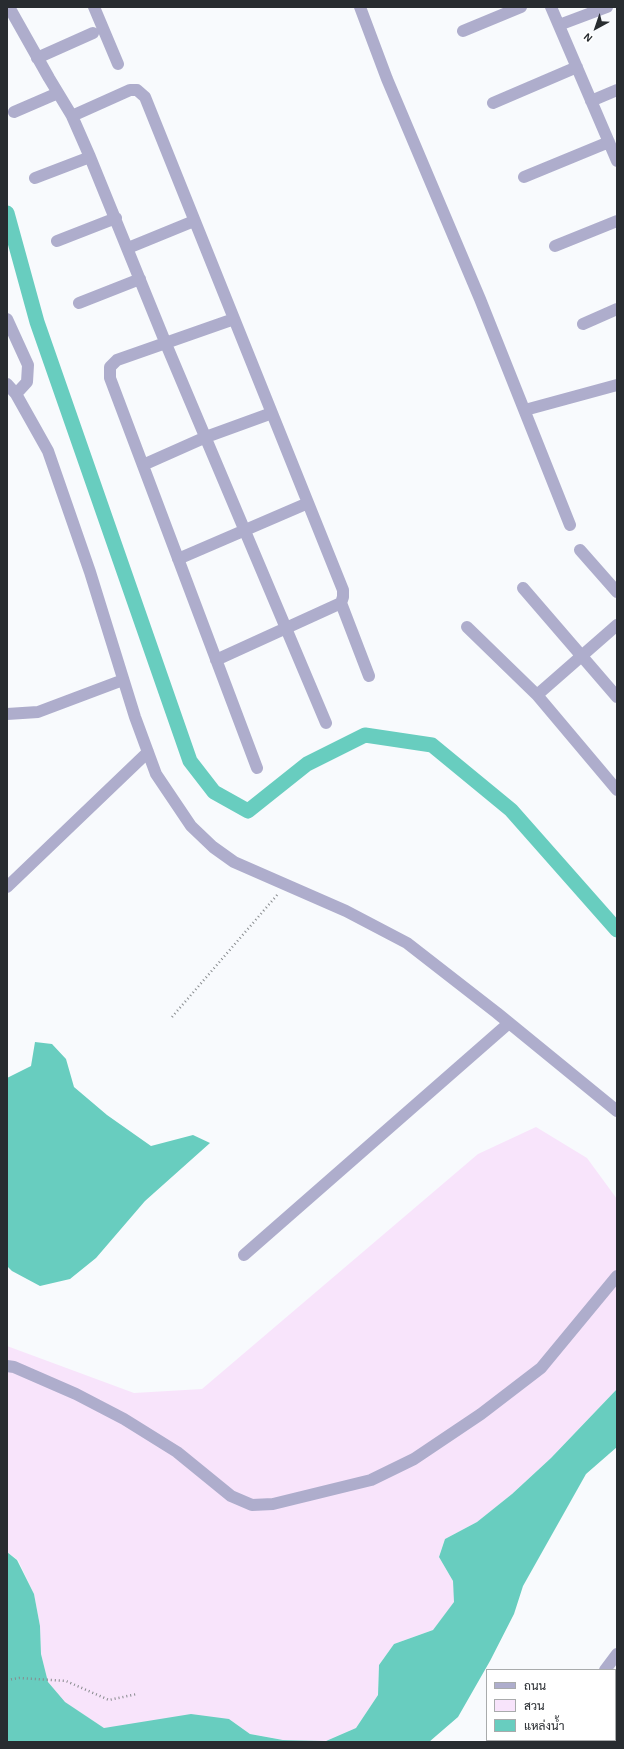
<!DOCTYPE html>
<html>
<head>
<meta charset="utf-8">
<style>
  body { margin:0 }
  #map { position:relative; width:624px; height:1749px; overflow:hidden; background:#f8fafd; font-family:"Alegreya Sans",Sarabun,sans-serif }
  canvas { display:block }
  .frame { position:absolute; inset:0; border:8px solid #282c30; pointer-events:none }
  .legend { position:absolute; left:486px; top:1669px; width:130px; height:72px; box-sizing:border-box; background:#fff; border:1px solid #a9abac; margin:0; padding:5px 7px; list-style:none; font-size:12px; color:#282c30 }
  .legend li { display:flex; align-items:center; gap:8px; height:20px }
  .legend b { width:20px; border:1px solid #a9abac }
  .north { position:absolute; left:576px; top:8px; width:40px; height:40px; -webkit-text-stroke:3px #fff; paint-order:stroke; rotate:220deg; font-size:11px; font-weight:700; line-height:16px; text-align:center; color:#282c30 }
  .north::after { content:''; display:block; margin:auto; width:14px; height:18px; background:#282c30; clip-path:polygon(50% 0,100% 100%,50% 72%,0 100%) }
</style>
</head>
<body>
<div id="map">
<canvas width="624" height="1749"></canvas>
<div class="frame"></div>
<ul class="legend">
<li><b style="height:5px;background:#aeadcc"></b>ถนน</li>
<li><b style="height:11px;background:#f8e4fb"></b>สวน</li>
<li><b style="height:11px;background:#68cdbf"></b>แหล่งน้ำ</li>
</ul>
<div class="north">N</div>
</div>
<script>
const ctx = document.querySelector('canvas').getContext('2d');
ctx.lineJoin = 'round';
function paint(path, color) { ctx.fillStyle = color; ctx.fill(path, 'evenodd'); }
const poly = rows => new Path2D(rows.map(r => 'M' + r).join(''));
function trace(path, color, width, dash) { ctx.strokeStyle = color; ctx.lineWidth = width; ctx.lineCap = dash ? 'butt' : 'round'; ctx.setLineDash(dash || []); ctx.stroke(path); }
const green = poly([
  [536,1127,587,1158,617,1199,617,1389,551,1458,512,1494,477,1522,445,1539,439,1557,453,1581,455,1602,433,1630,394,1644,379,1665,378,1695,356,1728,326,1741,283,1740,250,1734,229,1719,104,1728,64,1702,48,1682,41,1654,40,1626,34,1594,18,1560,7,1552,7,1346,134,1393,202,1389,478,1154]
]);
const water = poly([
  [35,1042,52,1044,66,1059,74,1087,107,1115,151,1146,193,1135,210,1143,145,1201,96,1258,70,1279,40,1286,12,1271,7,1266,7,1078,31,1066],
  [617,1389,617,1447,586,1474,523,1586,514,1614,490,1661,458,1717,429,1742,7,1742,7,1552,17,1560,34,1594,40,1626,41,1654,48,1682,65,1702,104,1728,191,1714,229,1719,250,1734,283,1740,326,1741,356,1728,378,1695,379,1665,394,1644,433,1630,454,1602,453,1581,439,1557,445,1539,477,1522,512,1494,551,1458]
]);
const canal = poly([
  [7,213,37,322,190,761,214,792,248,811,307,764,365,735,432,745,511,810,617,930]
]);
const path = poly([
  [172,1017,278,894],
  [7,1680,19,1678,66,1681,109,1700,137,1694]
]);
const minor = poly([
  [9,7,49,78,72,116,90,157,166,344,326,723],
  [94,7,118,64],
  [360,7,387,79,480,299,570,525],
  [551,7,617,161],
  [559,25,607,7],
  [463,31,521,7],
  [37,58,93,33],
  [591,101,617,90],
  [493,103,577,67],
  [14,112,58,93],
  [72,116,130,90,137,90,145,97,343,590,343,597,341,603,216,660],
  [524,177,609,142],
  [35,178,90,157],
  [57,241,116,218],
  [555,246,617,221],
  [128,248,194,221],
  [79,303,140,279],
  [7,319,28,365,27,382,16,394],
  [234,319,117,360,110,367,110,378,257,768],
  [583,324,617,309],
  [7,384,16,394,48,451,90,572,135,717,156,774,191,826,213,847,234,862,346,911,407,943,497,1013,617,1111],
  [525,410,617,385],
  [143,465,206,437,272,413],
  [580,550,617,592],
  [178,559,308,503],
  [523,588,617,697],
  [341,603,369,676],
  [467,627,537,695,617,790],
  [537,695,617,625],
  [7,714,38,712,123,680],
  [7,887,148,752],
  [244,1255,509,1023],
  [7,1366,14,1367,76,1394,124,1419,177,1452,231,1496,252,1505,273,1504,371,1480,414,1459,481,1414,541,1368,617,1276],
  [605,1670,617,1654],
  [615,1681,617,1678],
  [562,1742,563,1740],
  [578,1742,579,1740]
]);
paint(green, '#f8e4fb');
paint(water, '#68cdbf');
trace(canal, '#68cdbf', 15);
trace(path, '#878a8d', 2.5, [1, 3]);
trace(minor, '#aeadcc', 12);
</script>
</body>
</html>
